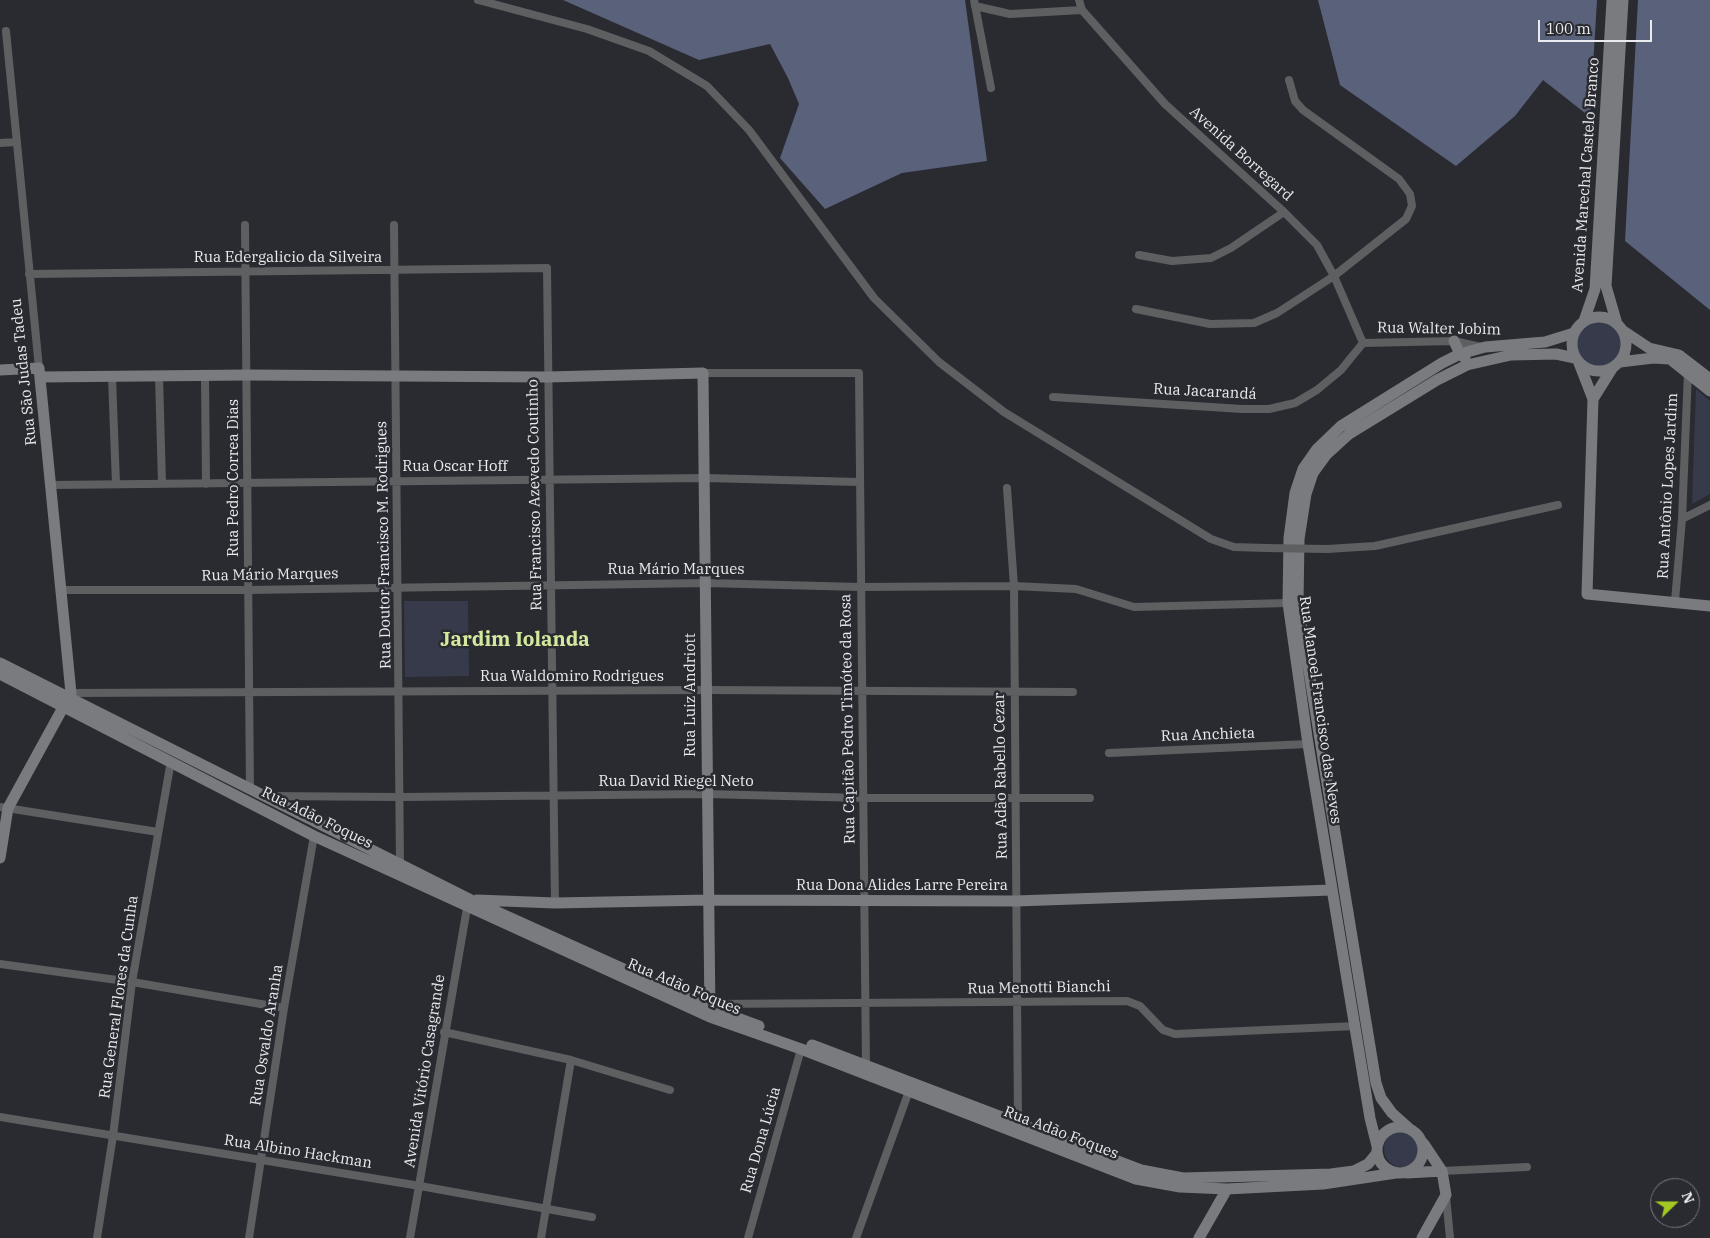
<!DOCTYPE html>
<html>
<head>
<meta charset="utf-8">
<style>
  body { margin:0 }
  #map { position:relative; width:1710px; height:1238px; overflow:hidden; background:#2a2b31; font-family:"IBM Plex Serif",serif }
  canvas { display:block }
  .north { position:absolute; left:1650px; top:1178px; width:50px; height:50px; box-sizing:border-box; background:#2a2b31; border:1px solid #77787d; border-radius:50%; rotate:68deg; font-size:14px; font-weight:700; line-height:20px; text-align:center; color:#eaebee }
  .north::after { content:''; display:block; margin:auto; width:18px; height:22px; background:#a5c823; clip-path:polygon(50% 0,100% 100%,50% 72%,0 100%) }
  .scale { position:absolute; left:1538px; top:20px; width:114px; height:22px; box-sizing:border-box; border:2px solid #eaebee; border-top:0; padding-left:6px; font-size:15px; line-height:18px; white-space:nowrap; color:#eaebee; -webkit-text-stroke:4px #2a2b31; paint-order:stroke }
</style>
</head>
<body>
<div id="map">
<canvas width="1710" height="1238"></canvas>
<div class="north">N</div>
<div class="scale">100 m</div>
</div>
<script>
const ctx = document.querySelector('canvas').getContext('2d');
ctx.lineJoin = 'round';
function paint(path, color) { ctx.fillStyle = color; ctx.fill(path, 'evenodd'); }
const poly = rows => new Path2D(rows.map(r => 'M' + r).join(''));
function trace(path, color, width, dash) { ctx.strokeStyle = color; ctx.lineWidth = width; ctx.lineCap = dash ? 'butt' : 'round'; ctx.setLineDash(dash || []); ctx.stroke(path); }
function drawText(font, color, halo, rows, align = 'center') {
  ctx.font = font + ' "IBM Plex Serif",serif'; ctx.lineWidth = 5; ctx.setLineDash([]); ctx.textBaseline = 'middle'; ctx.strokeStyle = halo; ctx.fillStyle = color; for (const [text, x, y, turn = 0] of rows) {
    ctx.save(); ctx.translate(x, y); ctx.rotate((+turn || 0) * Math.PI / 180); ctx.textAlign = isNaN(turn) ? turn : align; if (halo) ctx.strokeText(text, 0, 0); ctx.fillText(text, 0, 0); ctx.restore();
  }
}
const green = poly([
  '1576 345a23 23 0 1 1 46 0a23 23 0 1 1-46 0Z',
  [1696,389,1710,401,1710,494,1692,504],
  [404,601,468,601,469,676,405,677],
  '1384 1149a18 18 0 1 1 36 0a18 18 0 1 1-36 0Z'
]);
const forest = poly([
  [563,0,965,0,987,161,902,173,825,209,780,158,799,104,788,78,770,44,699,60],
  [1318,0,1597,0,1590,117,1543,80,1515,116,1456,166,1340,85],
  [1638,0,1710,0,1710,310,1625,241]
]);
const street = poly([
  [478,0,587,29,649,51,707,86,749,130,874,298,939,362,1004,412,1211,539,1234,547,1266,548],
  [974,0,991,88],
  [1079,0,1082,10,1165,104,1284,212,1317,245,1334,276,1363,343],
  [975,6,1010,14,1082,10],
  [6,31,39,368],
  [0,143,17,142],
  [245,225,250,790],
  [394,225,400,864],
  [1139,255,1172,261,1211,258,1231,248,1284,212],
  [29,274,547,268,555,903],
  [1136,309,1210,324,1254,323,1277,313,1334,276,1406,219,1412,206,1410,194,1399,179,1303,110,1295,101,1289,80],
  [1363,343,1454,341,1481,347],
  [703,373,859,373,866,1065],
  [159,376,162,483],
  [205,376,206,484],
  [112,377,116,484],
  [1053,397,1242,409,1269,409,1295,403,1317,390,1341,370,1363,343],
  [51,485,705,478,859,482],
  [1007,488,1014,586,1018,1123],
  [1682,519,1710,505],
  [1327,549,1375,546,1558,505],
  [61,590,248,590,706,583,860,587,1014,586,1076,589,1134,607,1288,603],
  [1675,601,1682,519,1688,372],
  [71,693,706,690,1073,692],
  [1109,753,1308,744],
  [267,796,400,797,706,794,864,798,1090,798],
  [0,807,158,832],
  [0,964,132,982,284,1008],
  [710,1004,1127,1001,1140,1006,1163,1030,1175,1034,1356,1026],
  [444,1032,571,1060,670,1090],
  [0,1117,420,1186,592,1217],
  [1442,1171,1527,1167],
  [1446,1197,1450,1238],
  [97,1238,113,1136,132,982,171,761],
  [249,1238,284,1008,314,836],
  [410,1238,467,908],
  [541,1238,571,1060],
  [748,1238,801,1049],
  [856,1238,909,1091]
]);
const secondary = poly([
  '1572 344a27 27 0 1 1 54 0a27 27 0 1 1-54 0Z',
  [1584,321,1595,289,1612,0],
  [1617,324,1606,286,1623,0],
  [1622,330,1649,348,1679,355,1710,379],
  [1454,341,1460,354,1465,358],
  [1620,362,1653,358,1670,359,1710,391],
  [1579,363,1593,399,1587,594,1710,606],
  [0,370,39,368,71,693,8,808,0,858],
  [40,377,248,375,548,377,703,373,710,1015],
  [1593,399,1613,367],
  [0,663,471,900,710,1008,759,1026],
  [0,674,314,836,710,1017,801,1049,1136,1179,1180,1187,1227,1189,1323,1184,1396,1173],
  [477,900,555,903,708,900,1016,901,1332,890],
  [812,1045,1141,1170,1183,1178,1331,1174,1354,1171,1368,1164,1377,1153],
  '1377 1150a23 23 0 1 1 46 0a23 23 0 1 1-46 0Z',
  [1411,1130,1392,1113,1381,1098,1376,1083,1344,888,1298,603,1299,539,1306,494,1313,473,1326,455,1349,434,1437,380,1467,365,1511,355,1556,354,1575,358],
  [1377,1146,1370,1118,1308,744,1288,603,1289,538,1295,493,1303,469,1317,449,1341,426,1442,363,1460,354,1485,347,1545,342,1574,333],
  [1407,1173,1442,1171],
  [1199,1238,1227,1189],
  [1422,1238,1446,1195,1442,1171,1424,1144]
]);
const streetBridge = poly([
  [1266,548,1327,549]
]);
const streetNames = [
  ["Avenida Borregard",1241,154,42],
  ["Avenida Marechal Castelo Branco",1586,175,-86],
  ["Rua Edergalicio da Silveira",288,258],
  ["Rua Walter Jobim",1439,329,1],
  ["Rua São Judas Tadeu",24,372,-96],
  ["Rua Jacarandá",1205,392,3],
  ["Rua Oscar Hoff",455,467],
  ["Rua Pedro Correa Dias",234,478,-90],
  ["Rua Antônio Lopes Jardim",1668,486,-87],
  ["Rua Francisco Azevedo Coutinho",535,495,-91],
  ["Rua Doutor Francisco M. Rodrigues",384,545,-91],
  ["Rua Mário Marques",676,570],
  ["Rua Mário Marques",270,575,-1],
  ["Rua Waldomiro Rodrigues",572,677],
  ["Rua Luiz Andriott",691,695,-90],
  ["Rua Manoel Francisco das Neves",1320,710,82],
  ["Rua Capitão Pedro Timóteo da Rosa",848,719,-91],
  ["Rua Anchieta",1208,735,-2],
  ["Rua Adão Rabello Cezar",1001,776,-91],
  ["Rua David Riegel Neto",676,782],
  ["Rua Adão Foques",317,818,26],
  ["Rua Dona Alides Larre Pereira",902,886],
  ["Rua Adão Foques",684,987,23],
  ["Rua Menotti Bianchi",1039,988,-1],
  ["Rua General Flores da Cunha",119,997,-82],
  ["Rua Osvaldo Aranha",267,1035,-81],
  ["Avenida Vitório Casagrande",425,1071,-81],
  ["Rua Adão Foques",1061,1133,21],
  ["Rua Dona Lúcia",761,1140,-74],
  ["Rua Albino Hackman",298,1152,9]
];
const districtNames = [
  ["Jardim Iolanda",515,640]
];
paint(green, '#363a4b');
paint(forest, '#5a617a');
trace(street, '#5e5f61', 8);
trace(secondary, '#7a7b7f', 11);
trace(streetBridge, '#5e5f61', 8);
drawText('15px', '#eaebee', '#2a2b31', streetNames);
drawText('bold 20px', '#d3e99e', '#2a2b31', districtNames);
</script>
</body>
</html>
